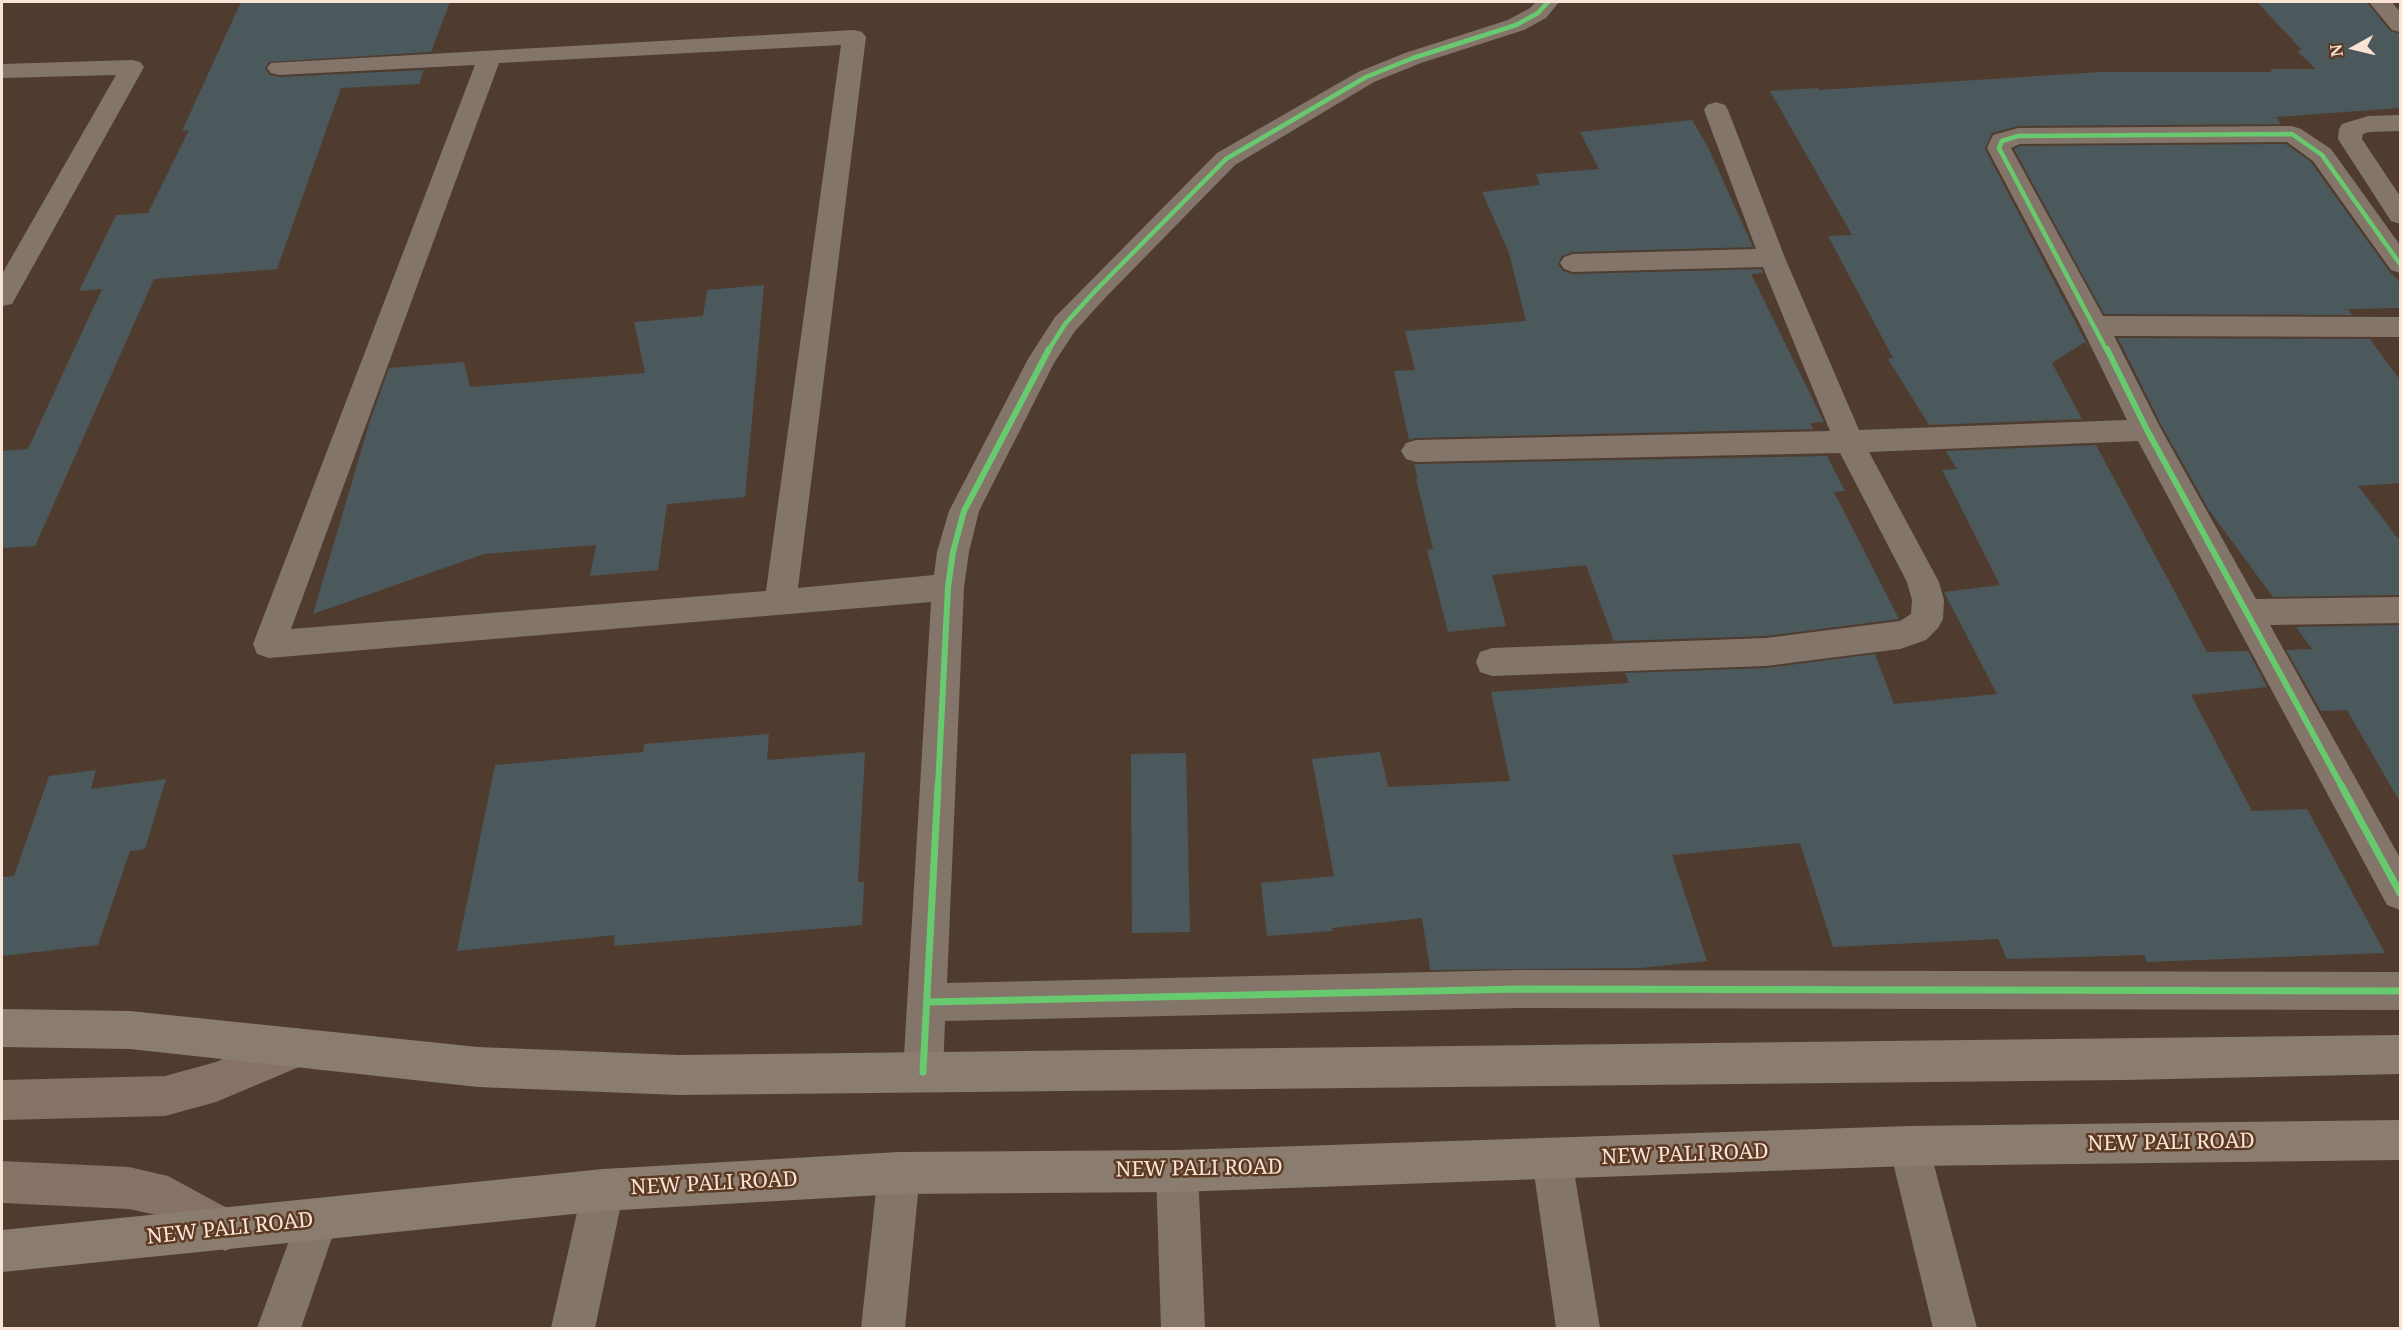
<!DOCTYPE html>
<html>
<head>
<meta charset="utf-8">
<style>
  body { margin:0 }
  #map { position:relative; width:2402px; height:1330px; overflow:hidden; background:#4f3c2f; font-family:"Noto Serif",serif }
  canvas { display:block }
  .frame { position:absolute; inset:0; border:3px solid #f9e3d5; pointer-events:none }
  .north { position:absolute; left:2324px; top:18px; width:60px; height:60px; -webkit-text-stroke:4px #5c3922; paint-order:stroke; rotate:262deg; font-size:16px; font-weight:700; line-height:24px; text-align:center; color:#f9e3d5 }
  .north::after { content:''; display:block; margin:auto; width:21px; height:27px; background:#f9e3d5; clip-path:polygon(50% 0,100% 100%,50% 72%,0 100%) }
</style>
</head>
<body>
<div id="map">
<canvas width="2402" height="1330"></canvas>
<div class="frame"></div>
<div class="north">N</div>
</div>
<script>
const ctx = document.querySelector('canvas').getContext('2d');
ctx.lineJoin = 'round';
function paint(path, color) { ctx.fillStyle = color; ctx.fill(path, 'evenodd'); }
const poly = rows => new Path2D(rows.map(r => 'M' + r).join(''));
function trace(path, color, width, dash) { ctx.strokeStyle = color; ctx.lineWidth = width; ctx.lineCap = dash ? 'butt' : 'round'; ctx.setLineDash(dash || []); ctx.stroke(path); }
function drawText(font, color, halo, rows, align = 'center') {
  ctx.font = font + ' "Noto Serif",serif'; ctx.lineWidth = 5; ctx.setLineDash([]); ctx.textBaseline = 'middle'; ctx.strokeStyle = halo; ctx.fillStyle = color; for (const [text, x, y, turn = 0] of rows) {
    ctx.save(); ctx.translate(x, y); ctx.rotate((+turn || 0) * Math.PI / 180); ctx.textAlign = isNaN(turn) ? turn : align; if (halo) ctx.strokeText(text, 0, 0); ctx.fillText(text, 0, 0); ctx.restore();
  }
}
const building = poly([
  [241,2,450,2,431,52,269,62,265,69,270,75,279,77,424,70,419,84,341,88,277,269,154,279,35,546,2,548,2,451,28,449,102,289,79,291,116,215,148,213,189,130,182,131],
  [2257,2,2367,2,2390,31,2400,34,2400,108,2276,117,2281,124,2018,126,1992,133,1985,149,2090,350,2085,342,2052,363,2082,419,1929,425,1888,359,1893,358,1828,236,1852,235,1770,91,1818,88,1820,90,2100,72,2272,72,2270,69,2316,69,2297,51,2302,50],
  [1692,120,1707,145,1753,247,1573,252,1562,256,1558,264,1563,271,1573,274,1762,269,1763,273,1751,274,1824,422,1810,423,1813,429,1416,438,1409,440,1394,371,1415,370,1405,331,1526,321,1509,253,1482,192,1540,185,1536,174,1599,169,1580,132],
  [2286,144,2310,161,2389,271,2400,282,2400,308,2348,309,2352,315,2104,314,2014,149,2020,146],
  [764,285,745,497,667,504,658,570,590,576,596,545,484,554,313,614,369,424,389,368,464,362,470,387,645,373,634,322,703,316,707,290],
  [2118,338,2370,339,2400,380,2400,483,2358,486,2400,541,2400,595,2273,597,2209,510,2163,428],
  [2096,445,2207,652,2248,651,2267,687,2191,695,2252,811,2307,809,2385,953,2147,962,2144,955,2007,959,1998,939,1833,947,1800,843,1672,855,1707,961,1641,968,1430,970,1422,918,1332,928,1333,931,1267,936,1261,883,1334,876,1312,759,1380,752,1388,787,1510,781,1491,692,1629,683,1625,673,1766,668,1875,654,1894,704,1997,694,1944,592,2000,585,1942,470,1957,469,1946,451],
  [1827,456,1845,491,1834,492,1899,619,1766,636,1614,641,1586,565,1492,575,1506,626,1448,632,1427,550,1433,549,1416,479,1418,479,1414,464],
  [2400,625,2400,802,2347,710,2321,711,2286,650,2312,649,2296,627],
  [769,734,767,760,865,752,858,882,864,882,862,925,614,946,615,935,457,951,495,765,643,752,644,744],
  [1186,753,1190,932,1132,933,1131,754],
  [96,770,91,789,166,779,145,849,130,851,98,945,2,956,2,877,14,876,49,776]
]);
const minor = poly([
  [1536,2,1559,2,1546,18,1524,30,1421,63,1374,82,1235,165,1106,297,1075,331,1054,363,979,511,969,552,964,587,947,983,1519,970,2400,972,2400,1010,1519,1008,945,1021,943,1072,937,1086,923,1092,909,1086,903,1072,931,602,269,658,257,654,253,644,475,65,279,75,271,73,267,68,271,63,854,30,862,32,866,37,798,588,934,575,937,552,949,511,1028,359,1055,317,1217,153,1358,72,1405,53,1508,20,1530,8,1536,2],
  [841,45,766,591,291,629,499,63,841,45],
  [2369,2,2392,2,2400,12,2400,32,2392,30,2369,2],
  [132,60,140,62,144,67,12,304,2,306,2,274,116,75,2,78,2,64,132,60],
  [1716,102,1725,105,1728,110,1785,258,1859,430,2127,420,2081,326,1987,148,1993,135,2018,128,2292,126,2301,129,2331,149,2400,245,2400,273,2391,270,2313,161,2287,142,2020,144,2011,148,2103,316,2400,317,2400,337,2114,336,2161,429,2256,599,2400,597,2400,623,2270,625,2400,858,2400,910,2387,905,2138,441,1869,452,1939,582,1944,600,1943,619,1938,628,1926,640,1900,649,1766,666,1492,676,1480,672,1476,662,1480,652,1492,648,1766,638,1900,621,1911,614,1912,600,1907,582,1840,453,1416,462,1406,459,1401,451,1406,443,1416,440,1830,431,1763,267,1573,272,1564,269,1560,263,1564,257,1573,254,1756,249,1704,110,1707,105,1716,102],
  [2400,115,2400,131,2369,132,2363,134,2362,139,2400,196,2400,224,2391,221,2338,139,2339,129,2342,124,2368,116,2400,115],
  [1909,1126,1923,1132,1929,1146,1977,1328,1933,1328,1889,1146,1895,1132,1909,1126],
  [1552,1139,1566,1145,1572,1159,1600,1328,1556,1328,1532,1159,1538,1145,1552,1139],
  [1177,1150,1192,1156,1198,1171,1205,1328,1161,1328,1156,1171,1162,1156,1177,1150],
  [899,1152,914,1158,920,1173,905,1328,861,1328,878,1173,884,1158,899,1152],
  [603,1169,618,1175,624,1190,595,1328,551,1328,582,1190,588,1175,603,1169],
  [317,1199,332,1205,338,1220,301,1328,257,1328,302,1205,317,1199]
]);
const major = poly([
  [297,1028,311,1034,317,1048,311,1062,216,1102,165,1116,2,1120,2,1080,165,1076,216,1062,297,1028],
  [2,1161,129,1167,168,1176,240,1215,246,1230,240,1245,225,1251,161,1216,129,1209,2,1203,2,1161]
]);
const highway = poly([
  [2,1009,130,1011,478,1047,679,1055,2400,1035,2400,1074,2125,1080,679,1095,478,1087,130,1049,2,1047,2,1009],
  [2400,1120,2400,1160,1909,1166,1177,1192,899,1194,603,1211,2,1272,2,1230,603,1169,899,1152,1177,1150,1909,1126,2400,1120]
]);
const cyclewayFar2 = poly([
  [1048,351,1065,324,1096,290,1226,159,1366,77,1413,58,1516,25,1538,13,1548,2],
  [2107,351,1999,148,2002,141,2018,136,2292,134,2322,155,2400,264]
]);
const cyclewayFar1 = poly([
  [2107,349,2147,430,2342,787],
  [938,787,948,587,953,552,964,511,1049,349]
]);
const cycleway = poly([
  [2341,785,2400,893],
  [928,1002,1519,989,2400,991],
  [923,1072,938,785]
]);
const nearStreetnames = [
  ["NEW PALI ROAD",2171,1143,-1],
  ["NEW PALI ROAD",1685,1155,-2],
  ["NEW PALI ROAD",1199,1169,-1],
  ["NEW PALI ROAD",714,1184,-3],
  ["NEW PALI ROAD",230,1229,-6]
];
paint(building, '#4b595c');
paint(minor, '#84756a');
paint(major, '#867366');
paint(highway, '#8b7c70');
trace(cyclewayFar2, '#67ca6e', 4.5);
trace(cyclewayFar1, '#67ca6e', 6);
trace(cycleway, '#67ca6e', 7);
drawText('21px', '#f9e3d5', '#5c3922', nearStreetnames);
</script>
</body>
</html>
